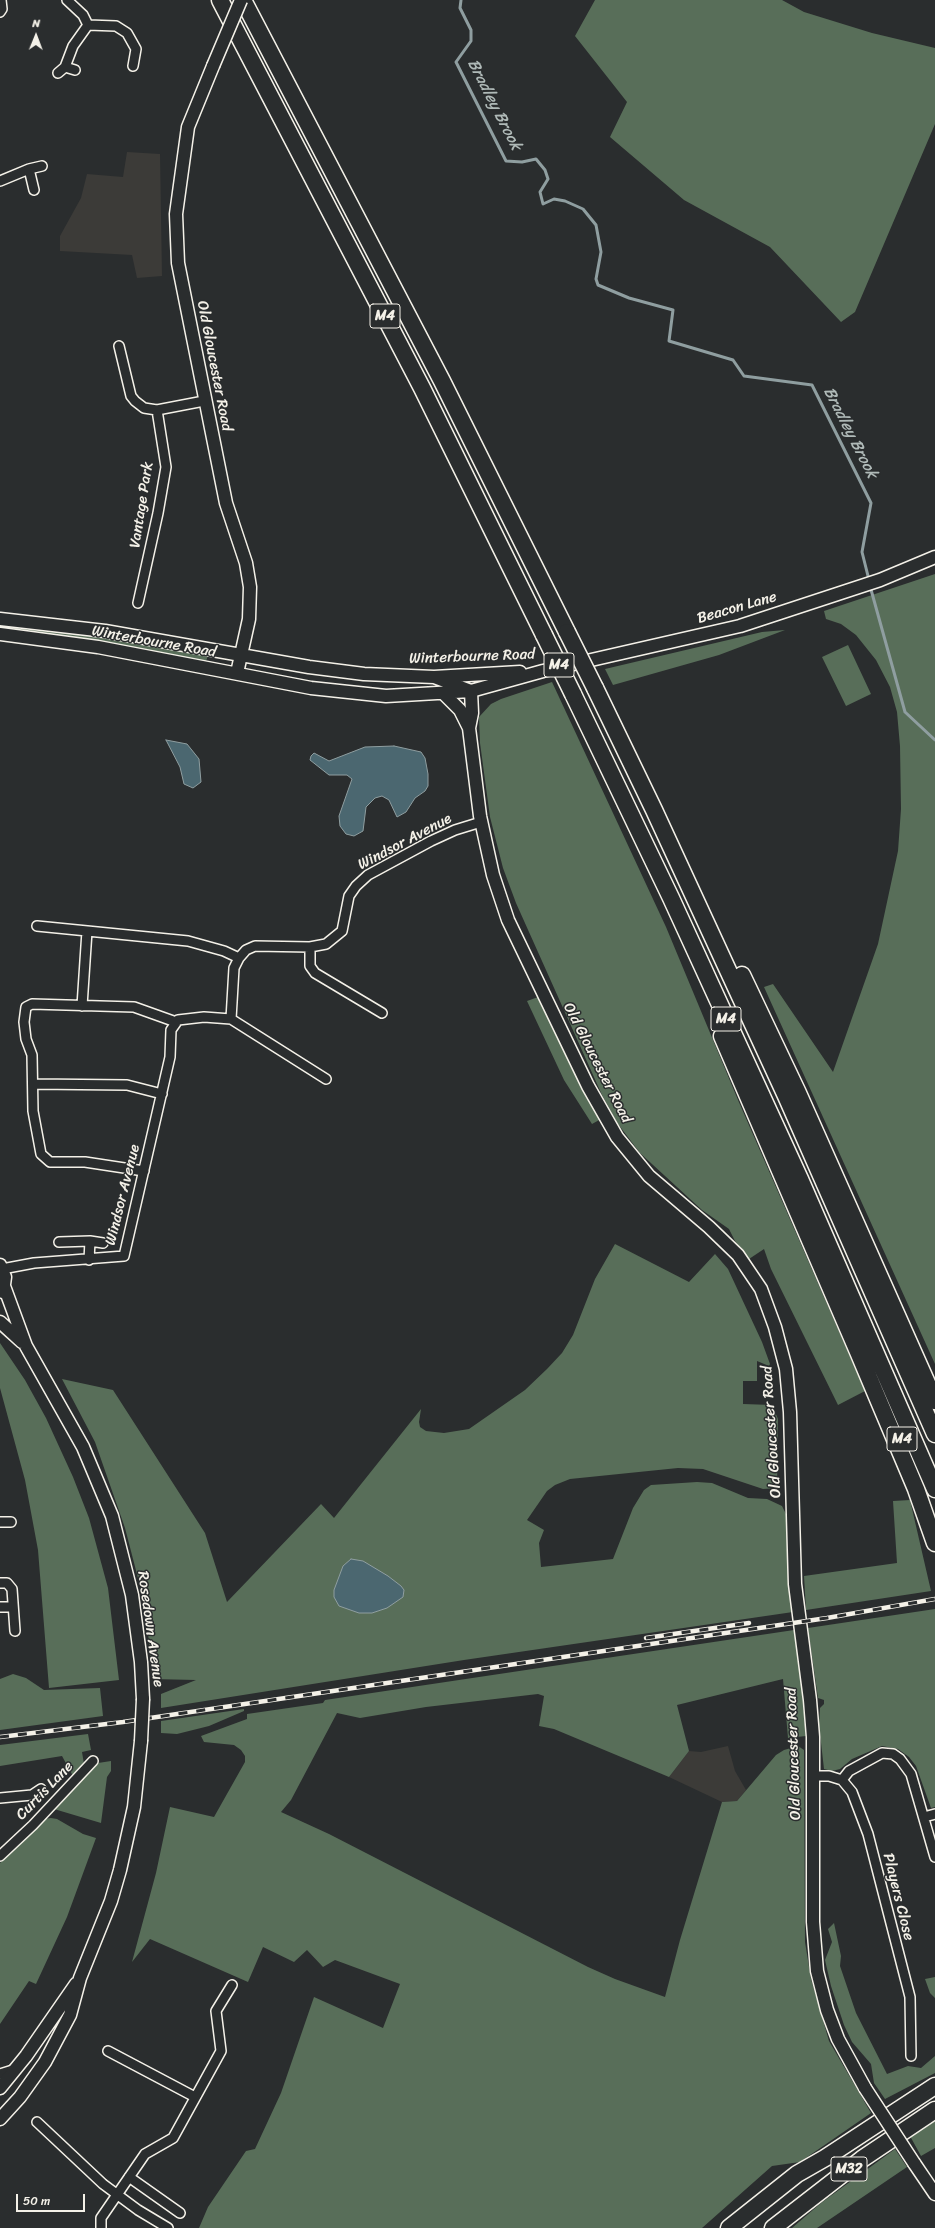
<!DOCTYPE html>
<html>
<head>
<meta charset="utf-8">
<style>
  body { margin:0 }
  #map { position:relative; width:935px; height:2228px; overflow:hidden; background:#2a2d2e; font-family:Sriracha,sans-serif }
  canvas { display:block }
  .north { position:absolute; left:16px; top:16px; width:40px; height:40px; -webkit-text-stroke:3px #2a2d2e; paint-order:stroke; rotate:1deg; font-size:11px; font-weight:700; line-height:16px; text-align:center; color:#f4f1e8 }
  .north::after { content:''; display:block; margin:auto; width:14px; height:18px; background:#f4f1e8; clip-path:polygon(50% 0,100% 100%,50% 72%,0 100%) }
  .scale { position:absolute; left:16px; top:2194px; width:69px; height:18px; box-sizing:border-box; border:2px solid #f4f1e8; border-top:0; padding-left:5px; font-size:12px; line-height:14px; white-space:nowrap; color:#f4f1e8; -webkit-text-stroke:3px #2a2d2e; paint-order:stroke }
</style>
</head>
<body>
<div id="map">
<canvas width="935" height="2228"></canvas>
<div class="north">N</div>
<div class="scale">50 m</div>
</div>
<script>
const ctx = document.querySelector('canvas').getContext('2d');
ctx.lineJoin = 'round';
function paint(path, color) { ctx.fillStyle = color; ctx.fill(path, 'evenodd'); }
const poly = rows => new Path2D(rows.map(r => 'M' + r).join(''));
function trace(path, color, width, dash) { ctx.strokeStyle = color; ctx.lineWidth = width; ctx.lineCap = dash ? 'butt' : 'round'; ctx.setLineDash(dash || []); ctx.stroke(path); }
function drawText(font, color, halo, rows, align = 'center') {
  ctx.font = font + ' Sriracha,sans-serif'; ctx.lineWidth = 3; ctx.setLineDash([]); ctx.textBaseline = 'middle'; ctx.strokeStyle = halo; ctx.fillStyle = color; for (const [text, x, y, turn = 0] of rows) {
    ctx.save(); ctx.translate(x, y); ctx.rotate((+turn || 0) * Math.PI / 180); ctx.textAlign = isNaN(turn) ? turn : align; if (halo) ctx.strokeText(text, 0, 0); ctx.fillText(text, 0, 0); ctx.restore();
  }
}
const built = poly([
  [127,152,160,154,162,276,137,278,132,255,60,251,60,236,81,198,87,174,123,177],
  [728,1746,735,1771,746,1790,737,1801,722,1802,669,1777,689,1751,701,1752]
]);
const green = poly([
  [595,0,782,0,804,12,872,33,935,48,935,124,855,312,841,322,770,247,684,200,610,137,627,102,575,36],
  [935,574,935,1364,764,987,773,984,833,1072,878,944,898,851,901,809,900,746,897,712,890,687,876,660,856,635,841,624,826,619,824,611],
  [0,625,143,643,208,655,205,665,0,630],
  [785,630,719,655,613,685,605,669,762,632],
  [848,645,871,694,846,706,822,657],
  [552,682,666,927,738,1100,865,1391,838,1405,771,1269,764,1249,749,1259,735,1241,729,1229,702,1210,640,1153,618,1124,602,1095,516,903,503,868,490,817,480,743,479,717,491,704,501,699],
  [541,996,601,1119,592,1124,564,1080,527,1001],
  [615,1244,689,1282,715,1254,728,1269,762,1342,770,1364,769,1366,757,1361,757,1381,743,1381,743,1404,772,1405,778,1419,777,1488,763,1489,703,1469,678,1468,570,1479,555,1485,547,1491,527,1520,544,1530,539,1543,541,1567,613,1559,633,1508,644,1490,651,1485,697,1482,712,1483,748,1498,767,1499,782,1506,787,1516,793,1612,464,1660,161,1708,161,1694,196,1680,152,1679,146,1609,125,1528,95,1442,62,1379,113,1390,205,1533,227,1602,321,1504,334,1518,421,1409,419,1422,420,1427,426,1431,444,1433,469,1429,525,1390,547,1369,562,1353,573,1335,595,1279],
  [0,1343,25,1380,46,1418,73,1477,89,1518,108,1588,119,1680,49,1688,38,1550,25,1480,0,1388],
  [910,1500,931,1591,806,1610,804,1576,897,1563,893,1501],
  [935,1609,935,1807,931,1808,916,1766,909,1757,898,1749,882,1746,852,1759,840,1769,832,1771,824,1769,819,1725,820,1708,824,1704,824,1700,818,1698,808,1628],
  [794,1630,801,1677,806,1736,788,1738,783,1679,677,1705,689,1751,669,1777,554,1729,539,1726,544,1696,538,1694,426,1707,360,1718,337,1713,291,1800,281,1812,329,1834,588,1967,615,1979,665,1997,680,1940,722,1802,737,1801,776,1755,784,1750,798,1746,804,1750,805,1942,811,1979,829,2041,871,2113,800,2162,772,2166,702,2228,199,2228,208,2207,246,2151,255,2149,281,2093,314,1997,383,2028,400,1984,335,1960,323,1967,307,1950,294,1962,263,1947,248,1982,150,1939,132,1962,156,1873,170,1807,214,1817,245,1762,245,1756,241,1750,234,1745,204,1742,201,1736,247,1719,247,1714,323,1703,325,1700],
  [13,1674,26,1678,44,1690,100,1688,103,1716,0,1730,0,1679],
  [244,1709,244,1711,209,1726,177,1734,161,1733,161,1721],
  [88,1734,91,1750,82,1752,84,1764,73,1776,62,1756,0,1766,0,1745],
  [111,1761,111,1771,107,1777,101,1823,54,1809,98,1763],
  [51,1818,57,1819,83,1834,96,1838,67,1917,36,1984,29,1981,0,2024,0,1863,44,1819],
  [834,1923,841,1956,840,1966,856,2013,887,2074,908,2066,921,2068,935,2056,935,2073,885,2099,874,2083,871,2064,852,2042,844,2025,831,1986,825,1960,832,1942,828,1929],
  [935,1977,935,1998,930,1993,925,1979],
  [935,2121,935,2148,921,2156,910,2136],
  [895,2149,907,2167,817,2228,792,2228,821,2203]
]);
const water = poly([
  [166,740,187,744,199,759,201,782,193,788,184,784,180,767,166,740],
  [394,746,421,752,425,758,428,774,428,786,425,791,415,798,406,812,397,817,389,800,382,796,375,798,366,807,363,831,354,836,346,834,340,826,339,816,352,779,347,775,329,775,310,760,311,756,314,753,329,761,365,747,394,746],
  [351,1559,363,1561,388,1576,401,1586,404,1590,403,1597,387,1608,372,1613,359,1613,339,1606,334,1597,334,1590,343,1566,351,1559]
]);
const stream = poly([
  [461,0,460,8,471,30,471,41,456,62,506,161,522,162,536,159,545,170,548,179,540,192,543,204,554,199,565,201,583,209,596,225,601,252,596,279,598,285,629,298,673,310,669,341,733,360,744,376,812,385,871,503,862,552,869,580],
  [870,586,905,712,935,740]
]);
const street = poly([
  [67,0,83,15,88,25],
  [0,12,2,9,1,0],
  [65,67,75,70],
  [58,73,65,67,73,46,88,25,116,26,127,33,136,49,133,66],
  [29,169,42,166],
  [0,181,29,169,34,190],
  [119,346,131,396,135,401,144,408,157,410,204,401],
  [138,603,158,513,166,467,157,410],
  [37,926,188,941,224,951,239,958],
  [310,947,326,944,342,931,349,896,356,886,368,875,431,841,455,830,481,822],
  [82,1006,87,931],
  [231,1019,234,968,239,958,246,950,255,946,310,947,310,966,315,973,382,1013],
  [34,1084,127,1085,162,1094],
  [144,1171,85,1162,50,1162,41,1154,33,1111,32,1055,26,1039,24,1022,26,1007,32,1004,134,1007,176,1022],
  [90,1241,103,1243],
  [59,1242,90,1241,89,1260],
  [2,1269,34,1263,124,1256,170,1057,171,1030,178,1020,204,1017,231,1019,326,1079],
  [0,1522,11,1522],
  [0,1583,7,1583,12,1589,15,1631],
  [0,1607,13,1607],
  [812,1776,829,1776,842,1780,852,1792,868,1834,910,1997,911,2056],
  [842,1780,849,1771,882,1753,893,1754,900,1759,911,1774,935,1857],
  [0,1798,32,1795,41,1789],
  [924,1817,935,1814],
  [0,1856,33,1825,93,1761],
  [108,2051,195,2097],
  [0,2074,16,2069],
  [37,2122,103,2184,138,2210,168,2228],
  [129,2177,180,2213],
  [101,2228,101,2218,145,2154,173,2138,221,2051,216,2011,232,1985]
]);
const secondary = poly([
  [213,66,188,127,176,214,178,263,226,503,246,563,250,587,249,619,237,673],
  [0,619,105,631,309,667,364,674,434,677,520,672],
  [0,634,98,647,311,688,386,696,471,691,543,671,740,626,880,580,935,557],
  [434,677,471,691,472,713,469,728,480,816,493,875,508,920,588,1086,617,1137,649,1176,709,1227,738,1255,761,1289,775,1327,786,1369,790,1412,795,1584,810,1700,813,1737,813,1922,817,1971,827,2010,838,2039,865,2088],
  [443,693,460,710,469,728],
  [0,1265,5,1277,3,1292],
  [4,1286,26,1346,83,1447,112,1516,132,1595,141,1662,143,1699],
  [0,1322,22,1342],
  [0,2088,26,2056,76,1984],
  [0,2119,20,2097,45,2062,70,2015,80,1978,111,1901,120,1870,134,1807,141,1741],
  [914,2163,935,2194]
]);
const highway = poly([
  [220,0,422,388,544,635],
  [243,0,442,381,567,632],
  [595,688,654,810,786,1096,935,1434],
  [573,694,671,898,800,1179,935,1489],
  [742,975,798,1093,935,1401],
  [722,1036,859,1354,916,1489,935,1543],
  [729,2228,797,2174,825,2158,935,2086],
  [773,2228,862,2159,935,2110]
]);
const rail = poly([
  [646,1638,749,1623],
  [0,1737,123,1722,827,1618,935,1599]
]);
const secondaryBridge = poly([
  [213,66,241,0],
  [141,1741,143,1699],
  [865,2088,914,2163]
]);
const highwayBridge = poly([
  [567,632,595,688],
  [544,635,573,694]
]);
const shields = [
  [385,316,30],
  [559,665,30],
  [726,1019,30],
  [902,1439,30],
  [849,2169,36]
];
const shieldNames = [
  ["M4",385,316],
  ["M4",559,665],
  ["M4",726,1019],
  ["M4",902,1439],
  ["M32",849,2169]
];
const streetNames = [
  ["Old Gloucester Road",214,366,79],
  ["Vantage Park",142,505,-81],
  ["Beacon Lane",737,608,-16],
  ["Winterbourne Road",154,642,10],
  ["Winterbourne Road",472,657,-2],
  ["Windsor Avenue",405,842,-28],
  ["Old Gloucester Road",597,1063,63],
  ["Windsor Avenue",123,1195,-76],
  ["Old Gloucester Road",772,1432,-94],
  ["Rosedown Avenue",150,1629,82],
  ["Old Gloucester Road",794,1754,-92],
  ["Curtis Lane",45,1791,-46],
  ["Players Close",898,1897,76]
];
const waterNames = [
  ["Bradley Brook",494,105,63],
  ["Bradley Brook",850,433,63]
];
paint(built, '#3c3b38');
paint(green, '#586e59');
paint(water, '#4b6770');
trace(water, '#8f9ea0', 1);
trace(stream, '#8f9ea0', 3);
trace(street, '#f4f1e8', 12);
trace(secondary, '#f4f1e8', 15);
trace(highway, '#f4f1e8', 19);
trace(street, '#2a2d2e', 9);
trace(secondary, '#2a2d2e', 12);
trace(highway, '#2a2d2e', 16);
trace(rail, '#f4f1e8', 4.5);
trace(rail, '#2a2d2e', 3, [9]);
trace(secondaryBridge, '#f4f1e8', 15, []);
trace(highwayBridge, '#f4f1e8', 19, []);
trace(secondaryBridge, '#2a2d2e', 12);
trace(highwayBridge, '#2a2d2e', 16);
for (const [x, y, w] of shields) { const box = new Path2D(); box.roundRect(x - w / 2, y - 12, w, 24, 3); ctx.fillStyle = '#2a2d2e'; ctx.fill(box); trace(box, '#f4f1e8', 1); }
drawText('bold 14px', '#f4f1e8', null, shieldNames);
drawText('15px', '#f4f1e8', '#2a2d2e', streetNames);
drawText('italic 16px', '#b0bab8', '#2a2d2e', waterNames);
</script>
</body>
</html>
